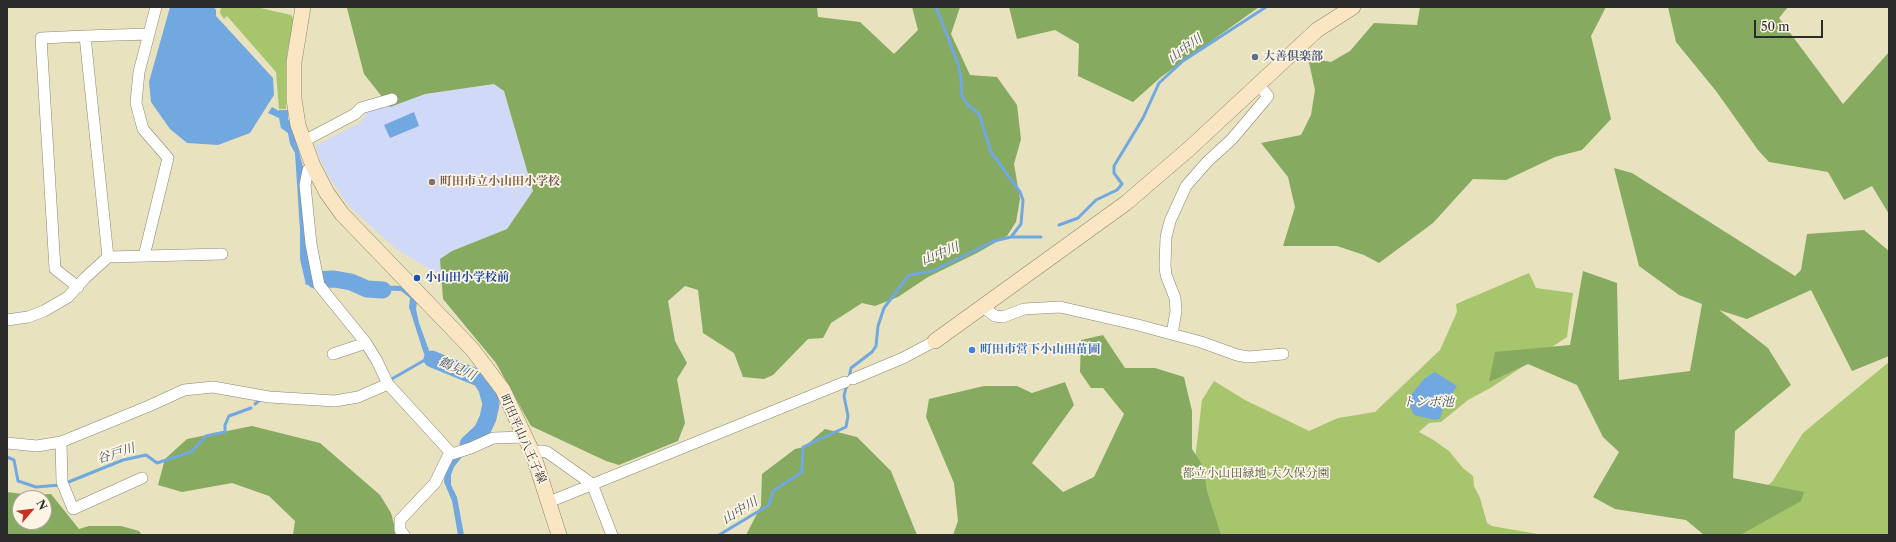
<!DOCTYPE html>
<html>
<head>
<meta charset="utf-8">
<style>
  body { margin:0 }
  #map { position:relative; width:1896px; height:542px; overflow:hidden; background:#e9e2bf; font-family:"Libre Caslon Text",serif }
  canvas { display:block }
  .frame { position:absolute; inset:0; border:8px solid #2b2b2b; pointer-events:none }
  .north { position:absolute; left:12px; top:490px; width:40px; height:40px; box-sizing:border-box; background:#fcf5e5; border:1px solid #a8a49b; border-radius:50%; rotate:62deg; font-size:11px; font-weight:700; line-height:16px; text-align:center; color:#2b2b2b }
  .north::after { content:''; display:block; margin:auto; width:14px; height:18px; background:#c8321e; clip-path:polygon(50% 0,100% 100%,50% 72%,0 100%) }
  .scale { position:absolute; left:1754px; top:20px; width:69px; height:18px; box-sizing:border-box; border:2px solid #2b2b2b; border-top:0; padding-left:5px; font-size:12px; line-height:14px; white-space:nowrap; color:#2b2b2b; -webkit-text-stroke:3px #fcf5e5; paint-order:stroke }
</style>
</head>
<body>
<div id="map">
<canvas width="1896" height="542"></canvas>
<div class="frame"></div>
<div class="north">N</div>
<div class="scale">50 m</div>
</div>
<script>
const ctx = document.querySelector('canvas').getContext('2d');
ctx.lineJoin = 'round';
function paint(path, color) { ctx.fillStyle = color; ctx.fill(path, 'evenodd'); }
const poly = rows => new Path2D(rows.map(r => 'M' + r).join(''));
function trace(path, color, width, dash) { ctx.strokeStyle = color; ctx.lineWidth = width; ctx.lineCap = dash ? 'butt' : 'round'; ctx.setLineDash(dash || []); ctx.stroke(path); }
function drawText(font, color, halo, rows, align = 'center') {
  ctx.font = font + ' "Libre Caslon Text","Noto Serif JP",serif'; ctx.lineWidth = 3.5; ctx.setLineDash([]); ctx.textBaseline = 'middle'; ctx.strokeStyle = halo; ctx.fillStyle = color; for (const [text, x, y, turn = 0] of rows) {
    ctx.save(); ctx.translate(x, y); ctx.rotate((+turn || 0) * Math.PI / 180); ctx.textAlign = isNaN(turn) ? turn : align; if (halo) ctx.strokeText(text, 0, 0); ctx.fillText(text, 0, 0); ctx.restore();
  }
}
const built = poly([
  [494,84,504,91,533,191,507,229,452,251,437,274,395,248,349,206,327,174,315,146,361,122,369,109,421,94]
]);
const green = poly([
  [221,7,256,7,291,15,294,20,287,54,286,109,279,109,276,72,227,16,224,19,220,13],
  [1529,273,1536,288,1573,293,1567,337,1492,387,1468,400,1441,422,1429,423,1419,432,1432,439,1449,451,1463,468,1473,476,1474,486,1480,498,1487,523,1492,526,1543,535,1186,535,1202,400,1214,381,1245,400,1309,431,1338,418,1375,412,1440,350,1457,312,1456,304],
  [1889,362,1889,535,1703,535,1772,482,1803,433]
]);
const forest = poly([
  [817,7,818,17,860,22,894,54,918,30,912,7,960,7,951,34,970,75,997,77,1017,105,1021,139,1014,164,1020,199,1016,222,1007,236,977,253,928,277,898,297,875,306,862,303,831,323,823,338,808,339,773,375,764,379,743,377,734,353,703,333,698,290,685,286,668,301,675,341,687,363,677,379,685,423,678,441,619,465,606,461,531,426,496,363,443,299,440,259,452,251,507,229,533,191,504,91,494,84,425,94,390,107,364,74,347,8],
  [1009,7,1259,7,1161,77,1133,102,1078,76,1079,44,1055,30,1017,39],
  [1420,7,1606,7,1591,36,1611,119,1582,150,1555,157,1506,180,1473,179,1433,223,1379,263,1364,255,1337,246,1283,246,1295,207,1288,177,1261,143,1301,135,1311,115,1315,90,1308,58,1331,62,1350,51,1374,23,1417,25],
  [1668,7,1788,7,1779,18,1843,104,1889,52,1889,214,1872,186,1844,200,1828,172,1769,162,1758,150,1716,91,1676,42],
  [1614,168,1632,173,1795,276,1801,270,1807,234,1864,230,1889,251,1889,356,1852,371,1811,290,1747,319,1719,310,1768,348,1791,385,1735,431,1733,478,1804,492,1801,501,1740,535,1704,535,1686,520,1615,509,1593,497,1619,452,1603,437,1577,385,1528,364,1489,382,1495,352,1570,345,1583,271,1617,283,1619,380,1690,371,1702,304,1679,295,1639,266],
  [1103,335,1125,368,1155,368,1184,377,1192,411,1192,449,1203,466,1207,491,1221,535,953,535,958,521,954,483,926,417,929,399,984,386,1017,386,1032,393,1065,382,1074,405,1032,463,1063,492,1094,477,1124,414,1103,388,1091,388,1080,372,1081,340],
  [252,426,320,443,380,495,391,513,397,535,293,535,295,521,269,496,232,483,182,492,158,485,165,459,187,439],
  [825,429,857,437,891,471,917,535,746,535,761,506,762,474,795,449,804,447],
  [7,492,30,495,51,494,79,529,89,526,121,526,139,531,142,535,7,535],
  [20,498,44,498,44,522,20,522]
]);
const water = poly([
  [170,7,214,7,216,10,216,16,273,78,274,95,250,133,218,145,187,143,170,129,151,102,149,82],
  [272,107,279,111,279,110,288,110,288,119,292,125,303,167,301,189,322,279,336,276,347,277,365,285,403,286,417,302,416,309,419,323,430,353,449,366,473,376,488,384,496,397,496,411,489,427,473,443,454,467,451,475,451,485,457,497,464,535,458,535,452,501,444,482,445,472,451,460,459,448,485,426,491,413,492,402,487,391,478,383,439,367,424,354,409,307,410,298,401,291,367,290,358,285,344,280,306,285,300,259,300,230,295,153,290,144,288,133,281,128,279,118,268,113],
  [414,112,419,126,390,138,384,125],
  [1435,372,1457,386,1443,408,1440,419,1435,420,1414,415,1408,402,1410,396,1425,378]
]);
const stream = poly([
  [936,7,958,64,961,78,962,96,968,105,979,114,991,152,1020,192,1023,200,1021,224,1011,237],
  [1059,225,1078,218,1096,200,1117,190,1122,184,1114,173,1114,166,1143,118,1159,83,1183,61,1266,7],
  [849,378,851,368,872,352,876,346,878,326,884,308,909,275,933,271,994,241,1011,237,1041,237],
  [390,380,430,357],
  [255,404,262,398],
  [7,457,14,460,18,481,36,487,60,485],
  [66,483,123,460,146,455,157,463,191,452,206,436,225,432,225,425,229,416,251,408],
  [719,535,769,505,773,491,802,472,803,447,846,427,848,416,844,396,847,384]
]);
const river = poly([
  [315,280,334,279,351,282,367,289,383,290],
  [432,359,481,379,487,389,491,404,488,418,482,431,468,444]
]);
const street = poly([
  [304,141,355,114,361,108,392,99],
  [313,166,308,170,305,185,311,244,319,285,366,343,377,361,388,384,452,454,471,448,493,438,525,437],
  [144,256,168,158,143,129,136,103,139,72,156,7],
  [108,257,85,36,149,34],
  [78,287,55,269,41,38,85,36],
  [983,307,995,316,1003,317,1024,309,1060,307,1138,325,1201,342,1237,355,1248,357,1283,354],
  [7,320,28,317,44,311,68,297,85,278,108,257,222,254],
  [1172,334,1176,311,1175,298,1166,275,1165,266,1166,237,1170,221,1186,186,1207,162,1232,139,1265,100,1268,96,1258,84],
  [333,354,366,343],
  [853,379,903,358,935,341],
  [61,442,62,482,73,509,142,478],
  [7,443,37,446,61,442,149,406,184,390,213,387,269,397,335,401,358,397,388,384],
  [533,454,541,451,547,452,592,484,612,535],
  [549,502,845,382],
  [404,535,400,530,400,520,435,483,450,452]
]);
const secondary = poly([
  [303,7,294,62,294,99,298,125,313,166,327,193,342,214,472,349,503,390,533,454,559,535],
  [935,341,1126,203,1190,148,1317,30,1353,7]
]);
const markers = [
  [1255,57,4,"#5c6f8a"],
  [432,182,4,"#8d6e63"],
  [417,278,4,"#1a4fb4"],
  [972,350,4,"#3f7fe0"]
];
const serviceNames = [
  ["大善倶楽部",1263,57]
];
const educationNames = [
  ["町田市立小山田小学校",440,182]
];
const transitNames = [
  ["小山田小学校前",425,278]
];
const shopNames = [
  ["町田市営下小山田苗圃",980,350]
];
const streetNames = [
  ["町田平山八王子線",523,439,66]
];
const parkNames = [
  ["都立小山田緑地 大久保分園",1256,474]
];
const waterNames = [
  ["山中川",1185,49,-36],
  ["山中川",940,254,-22],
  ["鶴見川",457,369,24],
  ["トンボ池",1428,402],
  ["谷戸川",116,454,-18],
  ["山中川",740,511,-31]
];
paint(built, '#d1d9f9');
paint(green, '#a7c56d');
paint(forest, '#85aa60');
paint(water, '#72a8e0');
trace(stream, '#72a8e0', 3);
trace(river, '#72a8e0', 17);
trace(street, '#8a8675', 12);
trace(secondary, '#8a8675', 16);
trace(street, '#fff', 11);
trace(secondary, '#fbe6c3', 15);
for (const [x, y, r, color] of markers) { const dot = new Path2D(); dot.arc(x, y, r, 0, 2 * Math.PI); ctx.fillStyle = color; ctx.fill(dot); trace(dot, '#fcf5e5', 1.5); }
drawText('bold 12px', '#4e5e75', '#fcf5e5', serviceNames, 'left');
drawText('bold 12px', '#785e54', '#fcf5e5', educationNames, 'left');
drawText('bold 12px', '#164399', '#fcf5e5', transitNames, 'left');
drawText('bold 12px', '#366cbe', '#fcf5e5', shopNames, 'left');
drawText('12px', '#2b2b2b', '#fcf5e5', streetNames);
drawText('12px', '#50593f', '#fcf5e5', parkNames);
drawText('italic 13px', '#44576a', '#fcf5e5', waterNames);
</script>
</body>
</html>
